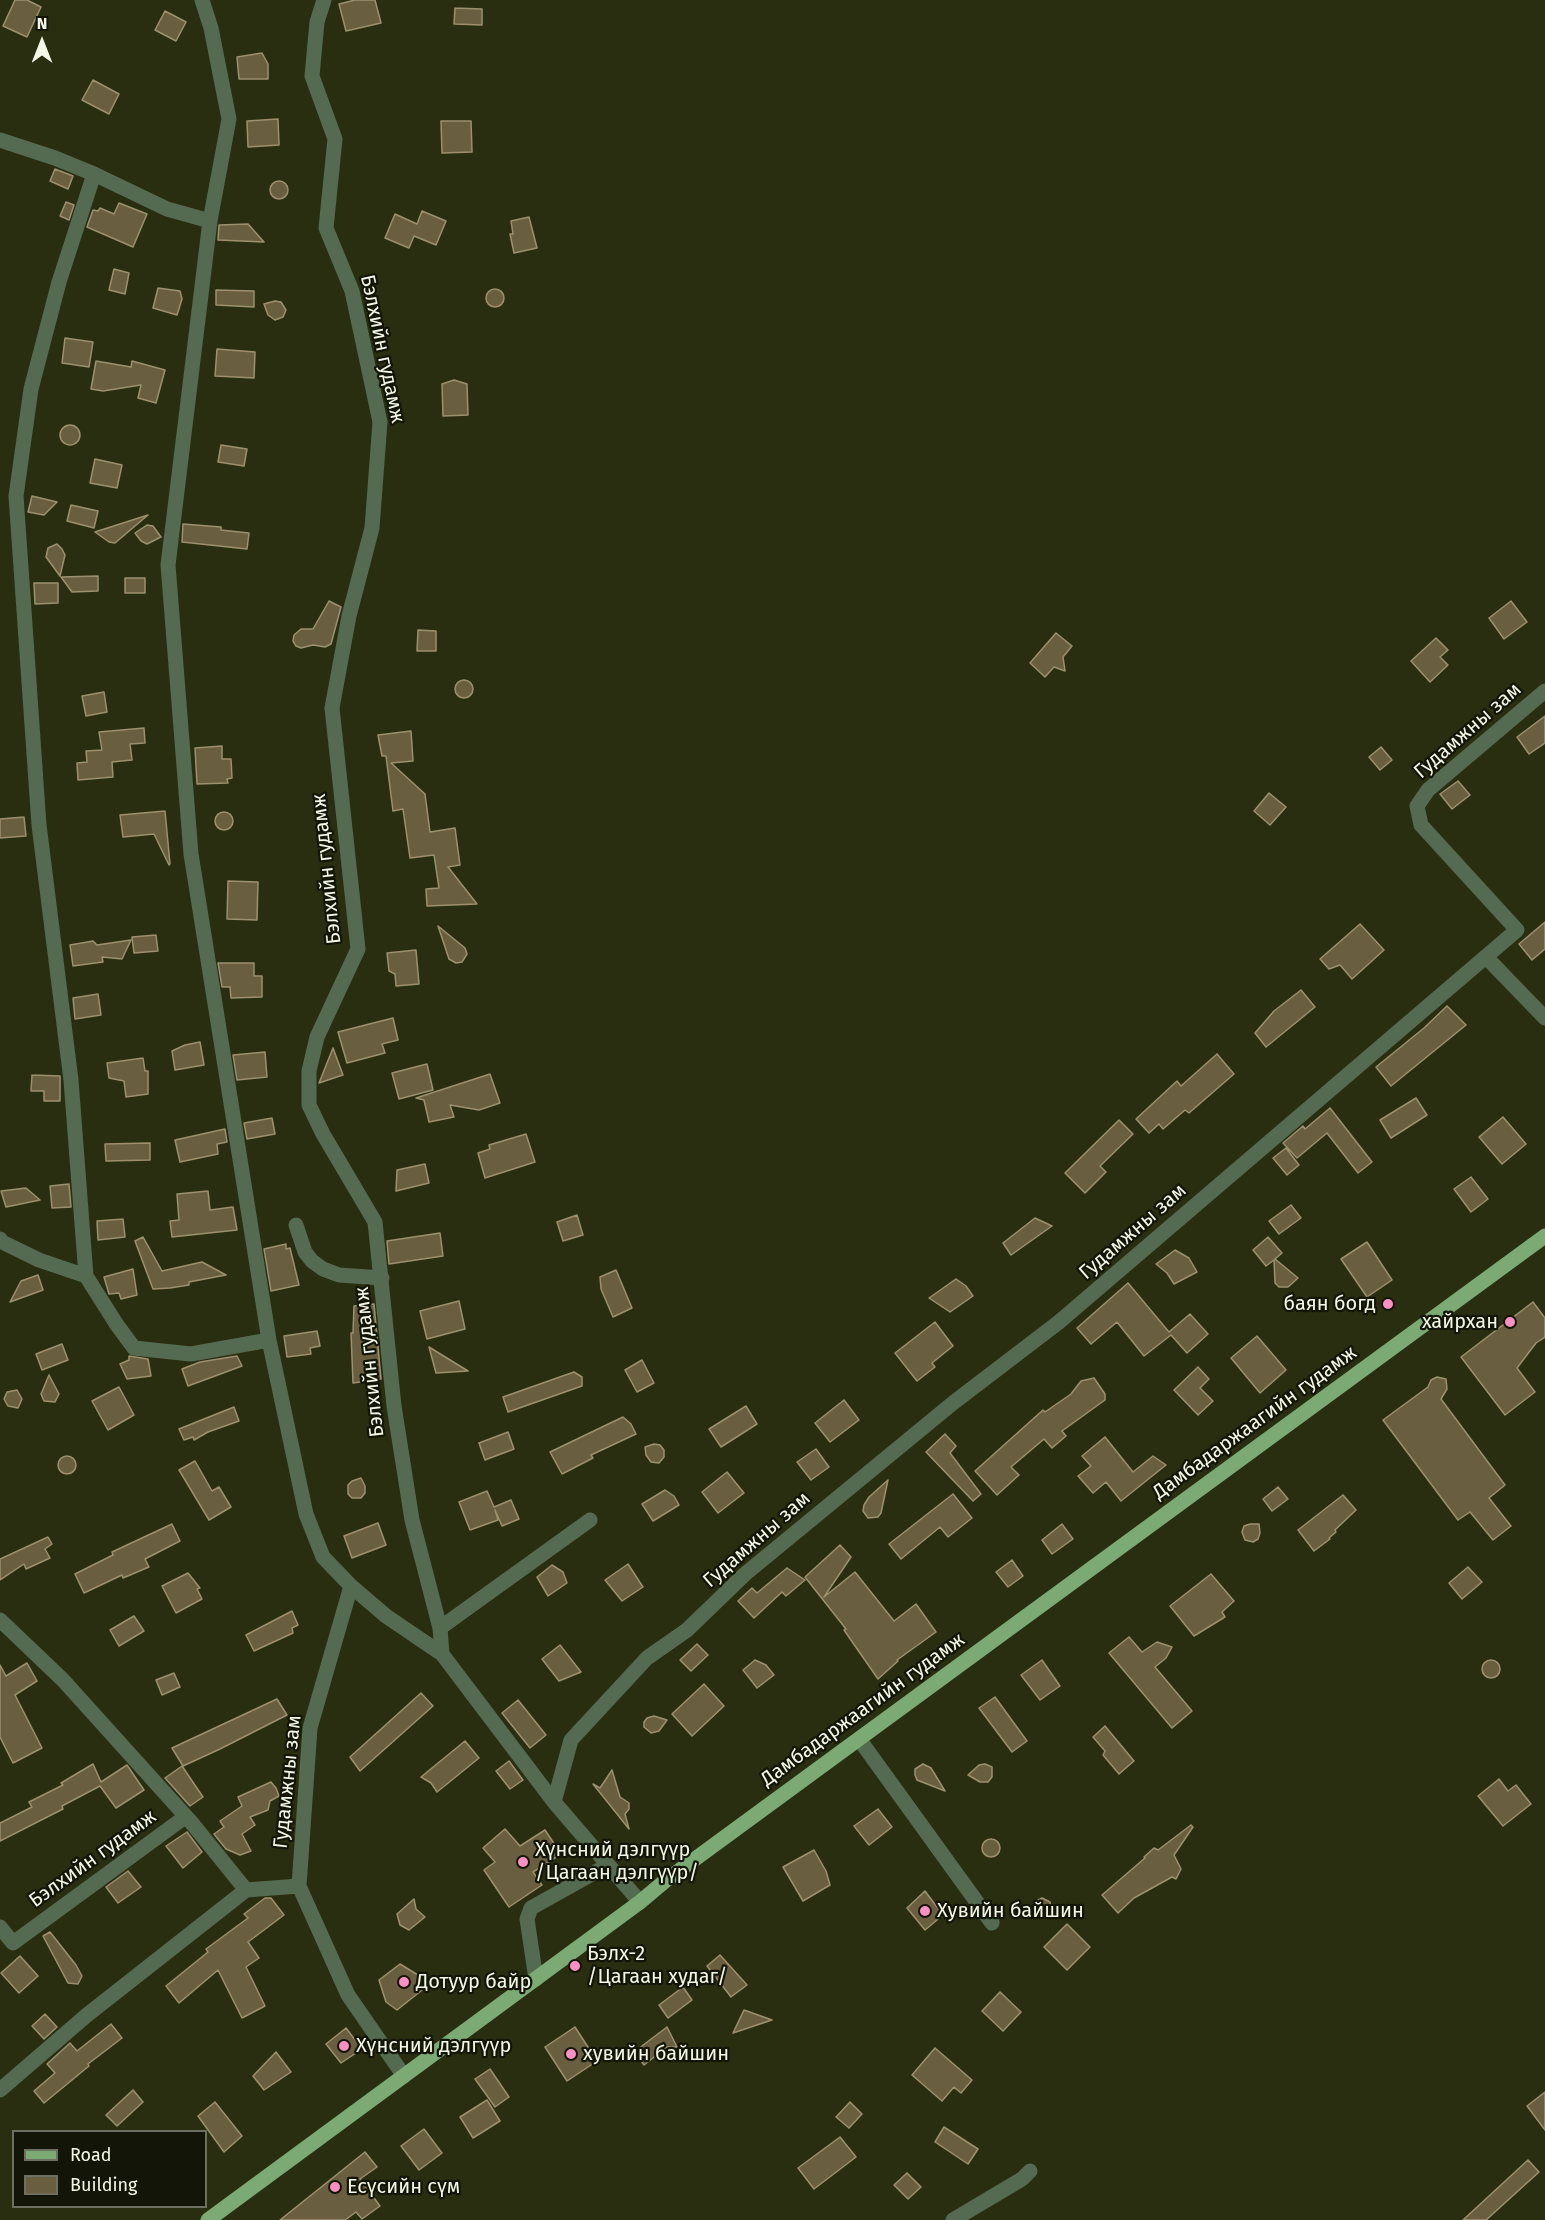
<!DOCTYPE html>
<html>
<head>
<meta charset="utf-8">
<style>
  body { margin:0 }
  #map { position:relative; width:1545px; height:2220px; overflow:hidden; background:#2a2e10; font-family:"Fira Sans",sans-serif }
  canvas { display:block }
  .legend { position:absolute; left:12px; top:2130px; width:195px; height:78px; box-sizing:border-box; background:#131508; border:2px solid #6d6f60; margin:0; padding:8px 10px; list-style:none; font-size:18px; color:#f3f7e5 }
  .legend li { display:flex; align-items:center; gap:12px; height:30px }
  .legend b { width:30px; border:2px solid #6d6f60 }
  .north { position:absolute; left:12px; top:12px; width:60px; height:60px; -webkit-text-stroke:4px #131508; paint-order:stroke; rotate:0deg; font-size:16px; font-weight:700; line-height:24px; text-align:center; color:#f3f7e5 }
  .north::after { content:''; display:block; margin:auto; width:21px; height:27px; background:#f3f7e5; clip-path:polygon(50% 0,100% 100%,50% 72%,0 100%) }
</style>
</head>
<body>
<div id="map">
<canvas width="1545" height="2220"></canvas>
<ul class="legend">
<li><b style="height:8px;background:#7baa75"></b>Road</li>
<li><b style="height:16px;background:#695f40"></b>Building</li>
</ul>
<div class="north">N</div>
</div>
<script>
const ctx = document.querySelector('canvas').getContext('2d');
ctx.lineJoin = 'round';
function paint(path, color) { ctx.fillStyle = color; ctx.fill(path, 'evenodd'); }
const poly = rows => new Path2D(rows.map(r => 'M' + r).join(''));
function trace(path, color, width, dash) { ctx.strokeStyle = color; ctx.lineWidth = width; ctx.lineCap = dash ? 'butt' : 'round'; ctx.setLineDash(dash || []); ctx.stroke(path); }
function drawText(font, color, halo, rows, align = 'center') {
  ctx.font = font + ' "Fira Sans",sans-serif'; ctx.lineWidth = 4.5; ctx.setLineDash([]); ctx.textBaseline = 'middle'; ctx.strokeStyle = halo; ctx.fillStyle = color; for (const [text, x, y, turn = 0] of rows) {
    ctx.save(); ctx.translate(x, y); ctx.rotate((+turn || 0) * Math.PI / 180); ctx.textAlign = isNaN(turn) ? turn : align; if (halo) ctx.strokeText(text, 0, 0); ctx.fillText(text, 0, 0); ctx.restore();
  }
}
const building = poly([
  [15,0,27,0,41,7,27,37,3,26,15,0],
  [355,0,375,0,381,23,346,31,339,4,355,0],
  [455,8,482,9,482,25,454,24,455,8],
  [165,11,186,22,176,41,155,30,165,11],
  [262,53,268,64,268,79,239,79,237,57,262,53],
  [93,80,119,94,109,114,82,100,93,80],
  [278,119,279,145,248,147,247,121,278,119],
  [441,121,471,121,472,152,442,153,441,121],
  [55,169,73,176,68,189,50,181,55,169],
  '270 190a9 9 0 1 1 18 0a9 9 0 1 1-18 0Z',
  [66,202,74,205,69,220,60,216,66,202],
  [119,203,147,214,133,247,87,227,93,210,98,211,100,208,114,214,119,203],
  [422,211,446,221,436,245,414,236,409,248,385,238,395,214,417,224,422,211],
  [529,217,537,248,514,253,510,234,513,234,511,221,529,217],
  [248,224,264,242,218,240,219,225,248,224],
  [114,269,129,273,125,294,109,290,114,269],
  [158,288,180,291,182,299,177,315,153,308,158,288],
  '486 298a9 9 0 1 1 18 0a9 9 0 1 1-18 0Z',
  [216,290,254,291,254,307,216,305,216,290],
  [275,301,281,302,286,310,283,317,275,320,268,315,264,304,275,301],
  [65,338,93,342,89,367,62,363,65,338],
  [217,349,255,352,254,378,215,376,217,349],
  [96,361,131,367,132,361,165,370,156,403,138,398,141,385,103,391,91,389,96,361],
  [454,380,467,384,468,415,443,416,442,384,454,380],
  '60 435a10 10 0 1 1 20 0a10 10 0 1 1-20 0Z',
  [221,445,247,449,244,466,218,462,221,445],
  [95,459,122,465,117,488,90,483,95,459],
  [32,496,57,502,44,515,28,512,32,496],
  [71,505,98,511,94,528,67,521,71,505],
  [148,515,115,543,109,542,95,532,148,515],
  [183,524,221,527,221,530,249,533,247,549,182,542,183,524],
  [147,525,153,526,161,537,147,544,141,541,135,533,147,525],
  [57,544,62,549,65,555,60,576,46,557,48,548,57,544],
  [98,576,98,591,72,592,61,577,98,576],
  [125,578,145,578,145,593,125,593,125,578],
  [34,583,58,583,58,603,35,604,34,583],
  [329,601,341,607,331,644,325,647,313,645,301,648,296,646,293,641,294,635,301,629,313,629,329,601],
  [1511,601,1527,622,1504,639,1489,618,1511,601],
  [418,630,436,631,436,651,417,651,418,630],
  [1056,633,1072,646,1063,657,1065,671,1054,667,1045,677,1030,663,1056,633],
  [1436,638,1448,650,1440,657,1448,665,1430,682,1411,661,1436,638],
  '455 689a9 9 0 1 1 18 0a9 9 0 1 1-18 0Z',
  [104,692,107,712,86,716,82,696,104,692],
  [1545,716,1545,743,1529,754,1517,737,1545,716],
  [144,728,145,743,130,744,132,760,112,762,113,777,78,780,77,763,87,762,86,751,102,750,99,732,144,728],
  [411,731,413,761,391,763,425,794,430,832,455,828,460,865,448,867,477,904,427,906,426,889,439,888,434,855,410,858,403,809,393,811,386,756,382,756,378,735,411,731],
  [222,746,222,759,231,759,232,778,227,779,228,783,197,784,195,748,222,746],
  [1381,747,1392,760,1380,770,1369,757,1381,747],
  [1458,781,1470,795,1452,809,1440,794,1458,781],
  [1269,793,1286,807,1270,825,1254,811,1269,793],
  [165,811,170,864,169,865,154,834,123,837,120,815,165,811],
  '215 821a9 9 0 1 1 18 0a9 9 0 1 1-18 0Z',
  [24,817,26,836,0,838,0,819,24,817],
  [228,881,258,882,257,920,227,919,228,881],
  [1545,922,1545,949,1532,960,1519,944,1545,922],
  [1360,924,1384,950,1352,979,1340,965,1329,969,1320,959,1360,924],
  [438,926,465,948,467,954,462,962,456,963,449,959,438,926],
  [156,935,158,951,134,953,132,937,156,935],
  [131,940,122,959,102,957,103,962,73,966,70,945,93,941,97,945,131,940],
  [416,950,419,984,396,986,395,974,389,971,387,953,416,950],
  [218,963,254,963,254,976,262,976,262,997,231,998,230,987,222,987,218,963],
  [1301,990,1315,1007,1266,1047,1255,1033,1274,1011,1301,990],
  [98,994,101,1015,75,1019,73,998,98,994],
  [1447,1006,1466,1025,1391,1086,1376,1067,1424,1028,1447,1006],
  [393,1018,398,1040,382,1044,385,1053,347,1063,338,1032,393,1018],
  [200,1042,204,1065,175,1070,172,1051,185,1045,200,1042],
  [333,1048,343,1075,319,1083,333,1048],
  [265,1052,267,1077,237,1080,233,1055,265,1052],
  [1217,1054,1234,1074,1189,1113,1185,1110,1163,1129,1159,1124,1149,1133,1136,1119,1177,1081,1181,1086,1217,1054],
  [143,1058,145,1071,148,1071,148,1094,126,1097,124,1081,109,1078,107,1063,143,1058],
  [427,1064,433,1090,399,1099,392,1073,427,1064],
  [490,1074,500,1103,479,1110,450,1105,454,1117,429,1122,424,1100,416,1098,490,1074],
  [32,1075,60,1076,60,1101,44,1101,44,1091,31,1091,32,1075],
  [1416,1098,1427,1115,1391,1138,1380,1120,1416,1098],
  [1330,1108,1372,1162,1358,1173,1327,1133,1297,1158,1283,1143,1303,1126,1305,1129,1330,1108],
  [1503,1117,1526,1144,1502,1164,1479,1137,1503,1117],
  [272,1118,275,1134,247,1139,244,1123,272,1118],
  [1119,1120,1133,1134,1100,1166,1106,1172,1085,1193,1065,1173,1119,1120],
  [225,1129,227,1142,217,1144,218,1154,180,1162,175,1140,225,1129],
  [526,1134,535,1162,485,1178,478,1153,490,1149,489,1145,526,1134],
  [150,1143,150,1160,106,1161,105,1144,150,1143],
  [1286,1148,1299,1165,1287,1175,1273,1158,1286,1148],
  [425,1164,429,1183,396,1191,397,1170,425,1164],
  [1471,1177,1488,1199,1471,1212,1454,1189,1471,1177],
  [69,1184,71,1207,52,1208,50,1186,69,1184],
  [26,1188,40,1200,6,1207,1,1191,26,1188],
  [208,1191,210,1210,233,1207,237,1230,172,1237,170,1221,179,1220,177,1194,208,1191],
  [1291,1205,1301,1218,1279,1234,1269,1221,1291,1205],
  [577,1215,583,1235,563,1241,557,1222,577,1215],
  [1035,1218,1052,1226,1011,1255,1003,1243,1035,1218],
  [123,1219,125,1237,98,1240,97,1221,123,1219],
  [440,1233,443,1256,389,1264,387,1241,440,1233],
  [143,1237,162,1271,202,1262,226,1275,189,1282,189,1285,170,1288,153,1289,135,1241,143,1237],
  [1268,1237,1282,1253,1275,1259,1298,1278,1288,1287,1279,1287,1275,1283,1274,1260,1266,1266,1253,1250,1268,1237],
  [1367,1242,1392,1280,1367,1297,1341,1259,1367,1242],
  [286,1244,286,1249,290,1248,299,1285,271,1291,264,1249,286,1244],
  [1175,1250,1189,1258,1197,1272,1174,1284,1167,1273,1156,1264,1175,1250],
  [133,1269,137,1295,121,1299,119,1293,109,1294,104,1277,133,1269],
  [616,1270,632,1308,613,1317,601,1289,600,1277,616,1270],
  [38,1275,43,1290,10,1302,21,1281,38,1275],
  [956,1279,966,1286,973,1296,950,1312,929,1298,956,1279],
  [1128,1283,1169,1332,1190,1314,1208,1334,1187,1353,1171,1335,1144,1356,1117,1322,1091,1344,1077,1328,1128,1283],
  [459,1301,465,1329,427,1339,420,1311,459,1301],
  [1533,1302,1545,1318,1545,1337,1536,1343,1517,1368,1535,1392,1505,1415,1461,1357,1533,1302],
  [374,1304,381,1379,353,1383,351,1333,353,1333,354,1306,374,1304],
  [935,1322,953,1346,932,1363,935,1367,917,1381,895,1353,935,1322],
  [317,1331,320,1346,310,1348,311,1354,287,1357,284,1336,317,1331],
  [1257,1336,1286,1370,1260,1393,1231,1358,1257,1336],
  [62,1344,68,1360,42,1370,36,1354,62,1344],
  [429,1347,468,1371,436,1373,429,1347],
  [129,1356,148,1359,151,1376,127,1379,120,1364,129,1360,129,1356],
  [237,1356,242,1366,188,1386,182,1369,200,1362,237,1356],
  [642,1360,654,1383,637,1392,625,1370,642,1360],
  [1198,1367,1209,1379,1200,1388,1213,1401,1198,1415,1174,1390,1198,1367],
  [574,1372,582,1377,582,1386,508,1412,503,1397,574,1372],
  [49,1375,59,1394,55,1402,44,1401,41,1394,49,1375],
  [1437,1377,1446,1379,1447,1389,1441,1399,1505,1485,1489,1498,1511,1526,1493,1540,1470,1512,1458,1520,1383,1420,1428,1387,1431,1380,1437,1377],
  [1094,1378,1105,1394,1105,1400,1062,1431,1066,1436,1052,1448,1044,1439,1011,1467,1019,1475,997,1495,975,1471,1043,1410,1045,1412,1071,1394,1081,1381,1094,1378],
  [119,1387,134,1415,108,1430,92,1401,119,1387],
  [17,1390,22,1399,18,1408,8,1406,4,1399,7,1392,17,1390],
  [844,1400,859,1420,830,1442,815,1423,844,1400],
  [746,1406,757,1424,721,1447,709,1429,746,1406],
  [234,1407,239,1421,208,1432,194,1440,193,1437,184,1440,179,1429,234,1407],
  [623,1417,631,1424,636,1434,591,1455,593,1458,562,1474,550,1452,623,1417],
  [508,1432,514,1449,485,1460,479,1443,508,1432],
  [945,1434,956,1446,950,1453,981,1494,973,1501,926,1452,945,1434],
  [1105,1437,1133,1472,1153,1456,1166,1465,1121,1501,1106,1482,1093,1493,1078,1476,1091,1466,1082,1456,1105,1437],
  [654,1444,660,1445,664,1450,664,1457,659,1463,651,1462,646,1455,645,1447,654,1444],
  [816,1449,829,1467,811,1480,797,1462,816,1449],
  '58 1465a9 9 0 1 1 18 0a9 9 0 1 1-18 0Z',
  [195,1461,212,1491,219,1487,231,1507,209,1520,179,1470,195,1461],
  [727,1472,744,1493,718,1513,702,1492,727,1472],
  [361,1478,365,1486,365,1493,361,1498,352,1498,348,1494,348,1485,352,1481,361,1478],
  [888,1480,881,1513,878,1517,868,1518,863,1511,864,1505,869,1497,888,1480],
  [1278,1487,1288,1499,1272,1511,1263,1499,1278,1487],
  [665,1490,674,1496,679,1505,653,1521,642,1504,665,1490],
  [487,1491,494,1507,511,1500,519,1519,502,1526,495,1510,498,1520,470,1530,459,1502,487,1491],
  [953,1494,972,1518,948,1537,940,1527,901,1559,889,1544,953,1494],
  [1343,1495,1356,1510,1335,1530,1336,1532,1329,1538,1330,1539,1314,1551,1298,1530,1343,1495],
  [378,1523,386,1545,352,1558,344,1536,378,1523],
  [172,1524,180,1541,145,1559,149,1567,123,1578,122,1575,84,1593,75,1574,113,1555,112,1552,172,1524],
  [1062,1524,1073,1539,1052,1554,1042,1540,1062,1524],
  [1259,1524,1260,1533,1258,1539,1253,1542,1245,1540,1242,1532,1244,1526,1250,1524,1259,1524],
  [48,1537,52,1544,45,1549,50,1558,26,1569,24,1564,0,1580,0,1559,48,1537],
  [840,1545,851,1557,824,1597,855,1572,894,1621,916,1604,936,1632,897,1660,898,1661,878,1679,844,1630,846,1629,805,1577,840,1545],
  [1012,1560,1023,1576,1008,1587,996,1572,1012,1560],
  [628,1564,643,1587,622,1601,605,1580,628,1564],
  [552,1565,563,1572,567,1583,548,1596,537,1577,552,1565],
  [1468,1567,1482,1582,1462,1599,1449,1583,1468,1567],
  [787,1568,805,1580,786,1596,782,1592,754,1618,738,1601,752,1588,757,1593,787,1568],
  [188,1573,200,1588,197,1589,202,1599,176,1613,162,1586,188,1573],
  [1211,1574,1234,1601,1222,1612,1225,1617,1194,1636,1170,1606,1211,1574],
  [292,1611,298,1625,292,1628,293,1633,254,1651,246,1635,292,1611],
  [134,1616,144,1631,119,1646,110,1630,134,1616],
  [1129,1637,1142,1652,1157,1642,1172,1647,1166,1658,1155,1667,1192,1711,1172,1728,1109,1653,1129,1637],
  [697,1644,708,1655,691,1671,680,1660,697,1644],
  [560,1645,581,1672,559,1681,542,1659,560,1645],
  '1482 1669a9 9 0 1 1 18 0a9 9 0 1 1-18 0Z',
  [755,1660,766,1665,774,1675,757,1688,743,1670,755,1660],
  [1042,1660,1060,1686,1040,1700,1021,1675,1042,1660],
  [27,1663,37,1681,15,1695,42,1748,13,1763,0,1737,0,1665,6,1676,27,1663],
  [174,1673,180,1687,162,1695,156,1680,174,1673],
  [704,1684,724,1706,692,1736,672,1714,704,1684],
  [421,1693,433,1706,360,1771,350,1757,421,1693],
  [995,1697,1027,1741,1012,1752,979,1708,995,1697],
  [277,1699,287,1715,220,1749,183,1766,172,1748,277,1699],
  [518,1700,546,1735,530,1748,502,1713,518,1700],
  [654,1716,667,1720,659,1731,651,1733,644,1727,644,1722,647,1718,654,1716],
  [1105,1726,1134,1761,1119,1774,1103,1755,1105,1751,1093,1737,1105,1726],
  [465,1741,479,1758,437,1792,431,1783,421,1777,465,1741],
  [509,1761,523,1780,510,1789,496,1771,509,1761],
  [93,1764,101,1782,127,1765,144,1790,116,1808,100,1786,62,1806,63,1809,0,1841,0,1823,32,1807,29,1802,63,1785,61,1783,93,1764],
  [923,1764,931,1768,945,1791,917,1780,915,1775,915,1769,923,1764],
  [985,1764,992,1767,992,1777,988,1782,980,1782,968,1775,979,1765,985,1764],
  [182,1766,203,1797,190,1806,165,1778,182,1766],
  [612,1770,620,1797,629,1803,629,1809,625,1814,629,1829,593,1784,600,1788,612,1770],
  [1499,1779,1508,1791,1516,1785,1531,1804,1503,1826,1478,1796,1499,1779],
  [271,1782,276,1788,279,1796,270,1801,268,1810,250,1817,255,1825,242,1834,251,1851,240,1855,226,1849,214,1834,224,1827,220,1821,242,1806,238,1797,271,1782],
  [878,1809,892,1827,869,1845,854,1826,878,1809],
  [1191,1825,1193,1827,1174,1855,1181,1869,1176,1879,1172,1877,1134,1898,1118,1913,1102,1895,1145,1858,1144,1857,1154,1848,1158,1850,1191,1825],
  [505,1829,520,1846,545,1830,561,1854,533,1872,542,1885,509,1907,484,1870,495,1862,483,1848,505,1829],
  [187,1832,202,1852,183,1868,166,1846,187,1832],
  '982 1848a9 9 0 1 1 18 0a9 9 0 1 1-18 0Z',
  [814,1850,826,1871,830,1885,803,1901,783,1867,814,1850],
  [128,1871,141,1887,118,1903,106,1887,128,1871],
  [925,1891,943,1915,925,1930,907,1908,925,1891],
  [265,1898,271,1898,284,1915,248,1942,259,1958,246,1967,265,2006,242,2018,218,1970,179,2003,166,1986,208,1952,206,1949,248,1918,244,1914,265,1898],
  [1042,1898,1050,1902,1053,1916,1041,1916,1035,1911,1035,1902,1042,1898],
  [414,1899,416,1909,425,1917,409,1930,400,1925,397,1914,414,1899],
  [1067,1924,1090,1947,1067,1970,1044,1947,1067,1924],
  [50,1932,76,1965,82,1976,78,1984,68,1983,43,1936,50,1932],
  [720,1955,747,1985,731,1997,707,1966,720,1955],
  [20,1956,38,1976,19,1993,1,1973,20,1956],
  [400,1964,431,1983,397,2010,386,2002,379,1980,400,1964],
  [683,1987,692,2000,668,2018,659,2005,683,1987],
  [1000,1992,1021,2012,1003,2031,982,2011,1000,1992],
  [744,2010,772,2020,733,2033,744,2010],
  [45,2014,57,2027,44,2039,32,2026,45,2014],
  [111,2024,122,2038,88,2064,89,2066,44,2103,34,2091,55,2073,47,2064,70,2043,77,2051,111,2024],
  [575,2027,597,2061,567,2081,545,2047,575,2027],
  [667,2027,677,2047,667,2047,644,2065,634,2052,667,2027],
  [346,2028,362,2049,341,2063,326,2044,346,2028],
  [935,2048,972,2080,961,2093,954,2087,942,2101,912,2075,935,2048],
  [276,2052,291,2072,264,2090,253,2076,276,2052],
  [490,2069,509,2097,495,2107,475,2079,490,2069],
  [133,2090,143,2102,117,2126,106,2115,133,2090],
  [1545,2092,1545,2130,1527,2106,1545,2092],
  [487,2100,500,2121,473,2138,460,2117,487,2100],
  [215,2102,242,2136,224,2152,198,2116,215,2102],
  [850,2102,862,2114,849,2128,836,2117,850,2102],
  [944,2127,978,2149,968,2164,935,2142,944,2127],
  [424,2129,442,2153,419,2170,401,2146,424,2129],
  [840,2137,856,2157,814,2189,798,2168,840,2137],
  [365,2152,377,2167,360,2179,380,2206,362,2219,356,2212,345,2220,280,2220,365,2152],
  [1528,2160,1539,2172,1486,2220,1463,2220,1528,2160],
  [907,2173,921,2187,908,2199,894,2185,907,2173]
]);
const minor = poly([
  [202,0,211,28,229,119,210,221],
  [324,0,317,22,312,76,335,139,326,228,352,291,380,422,372,528,349,616,332,708,358,949,317,1037,309,1071,309,1105,323,1134,375,1222,394,1406,412,1520,440,1628,442,1654,554,1802,640,1902],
  [0,140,55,158,94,174],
  [1486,957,1545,1018],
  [296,1225,305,1252,312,1261,323,1269,339,1275,382,1278],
  [0,1239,2,1242,39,1260,86,1276],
  [269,1340,191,1354,134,1348,117,1325,86,1276,71,1080,39,825,16,496,31,389,59,282,94,174,167,209,210,221,168,565,191,854,269,1340,306,1514,323,1557,351,1586,386,1616,442,1654],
  [0,1620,63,1680,191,1822,246,1890,299,1886,348,1995,404,2076],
  [440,1628,590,1520],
  [859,1739,992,1923],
  [554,1802,571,1740,647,1658,687,1630,745,1574,953,1403,1059,1322,1517,930,1421,825,1417,806,1428,790,1545,691],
  [299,1886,310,1728,351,1586],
  [0,1927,13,1943,185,1817],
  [536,1979,527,1919,531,1908,608,1865],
  [0,2090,87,2015,246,1890],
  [953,2220,1022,2179,1030,2171]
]);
const major = poly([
  [208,2220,640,1902,665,1881,1545,1236]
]);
const markers = [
  [1388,1304,6,"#fc8fc3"],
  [1510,1322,6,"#fc8fc3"],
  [523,1862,6,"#fc8fc3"],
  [925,1911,6,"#fc8fc3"],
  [575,1966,6,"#fc8fc3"],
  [404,1982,6,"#fc8fc3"],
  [344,2046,6,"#fc8fc3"],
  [571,2054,6,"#fc8fc3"],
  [335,2187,6,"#fc8fc3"]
];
const streetNames = [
  ["Бэлхийн гудамж",382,349,78],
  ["Гудамжны зам",1468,731,-41],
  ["Бэлхийн гудамж",327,869,-96],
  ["Гудамжны зам",1133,1232,-41],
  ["Бэлхийн гудамж",370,1362,-96],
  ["Дамбадаржаагийн гудамж",1255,1423,-36],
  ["Гудамжны зам",757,1540,-41],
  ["Дамбадаржаагийн гудамж",863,1710,-36],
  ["Гудамжны зам",288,1782,-84],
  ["Бэлхийн гудамж",93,1859,-36]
];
const poiNames = [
  ["баян богд",1376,1304,"right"],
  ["хайрхан",1498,1322,"right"],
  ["Хүнсний дэлгүүр",535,1850],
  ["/Цагаан дэлгүүр/",535,1873],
  ["Хувийн байшин",937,1911],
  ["Бэлх-2",587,1954],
  ["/Цагаан худаг/",587,1977],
  ["Дотуур байр",416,1982],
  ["Хүнсний дэлгүүр",356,2046],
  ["хувийн байшин",583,2054],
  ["Есүсийн сүм",347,2187]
];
paint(building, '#695f40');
trace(building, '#9c906f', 1.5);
trace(minor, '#546b51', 15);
trace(major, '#7baa75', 15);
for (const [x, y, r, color] of markers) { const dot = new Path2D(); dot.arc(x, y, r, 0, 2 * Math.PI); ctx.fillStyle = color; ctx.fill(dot); trace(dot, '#131508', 2); }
drawText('20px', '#f3f7e5', '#131508', streetNames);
drawText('20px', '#f3f7e5', '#131508', poiNames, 'left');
</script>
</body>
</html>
